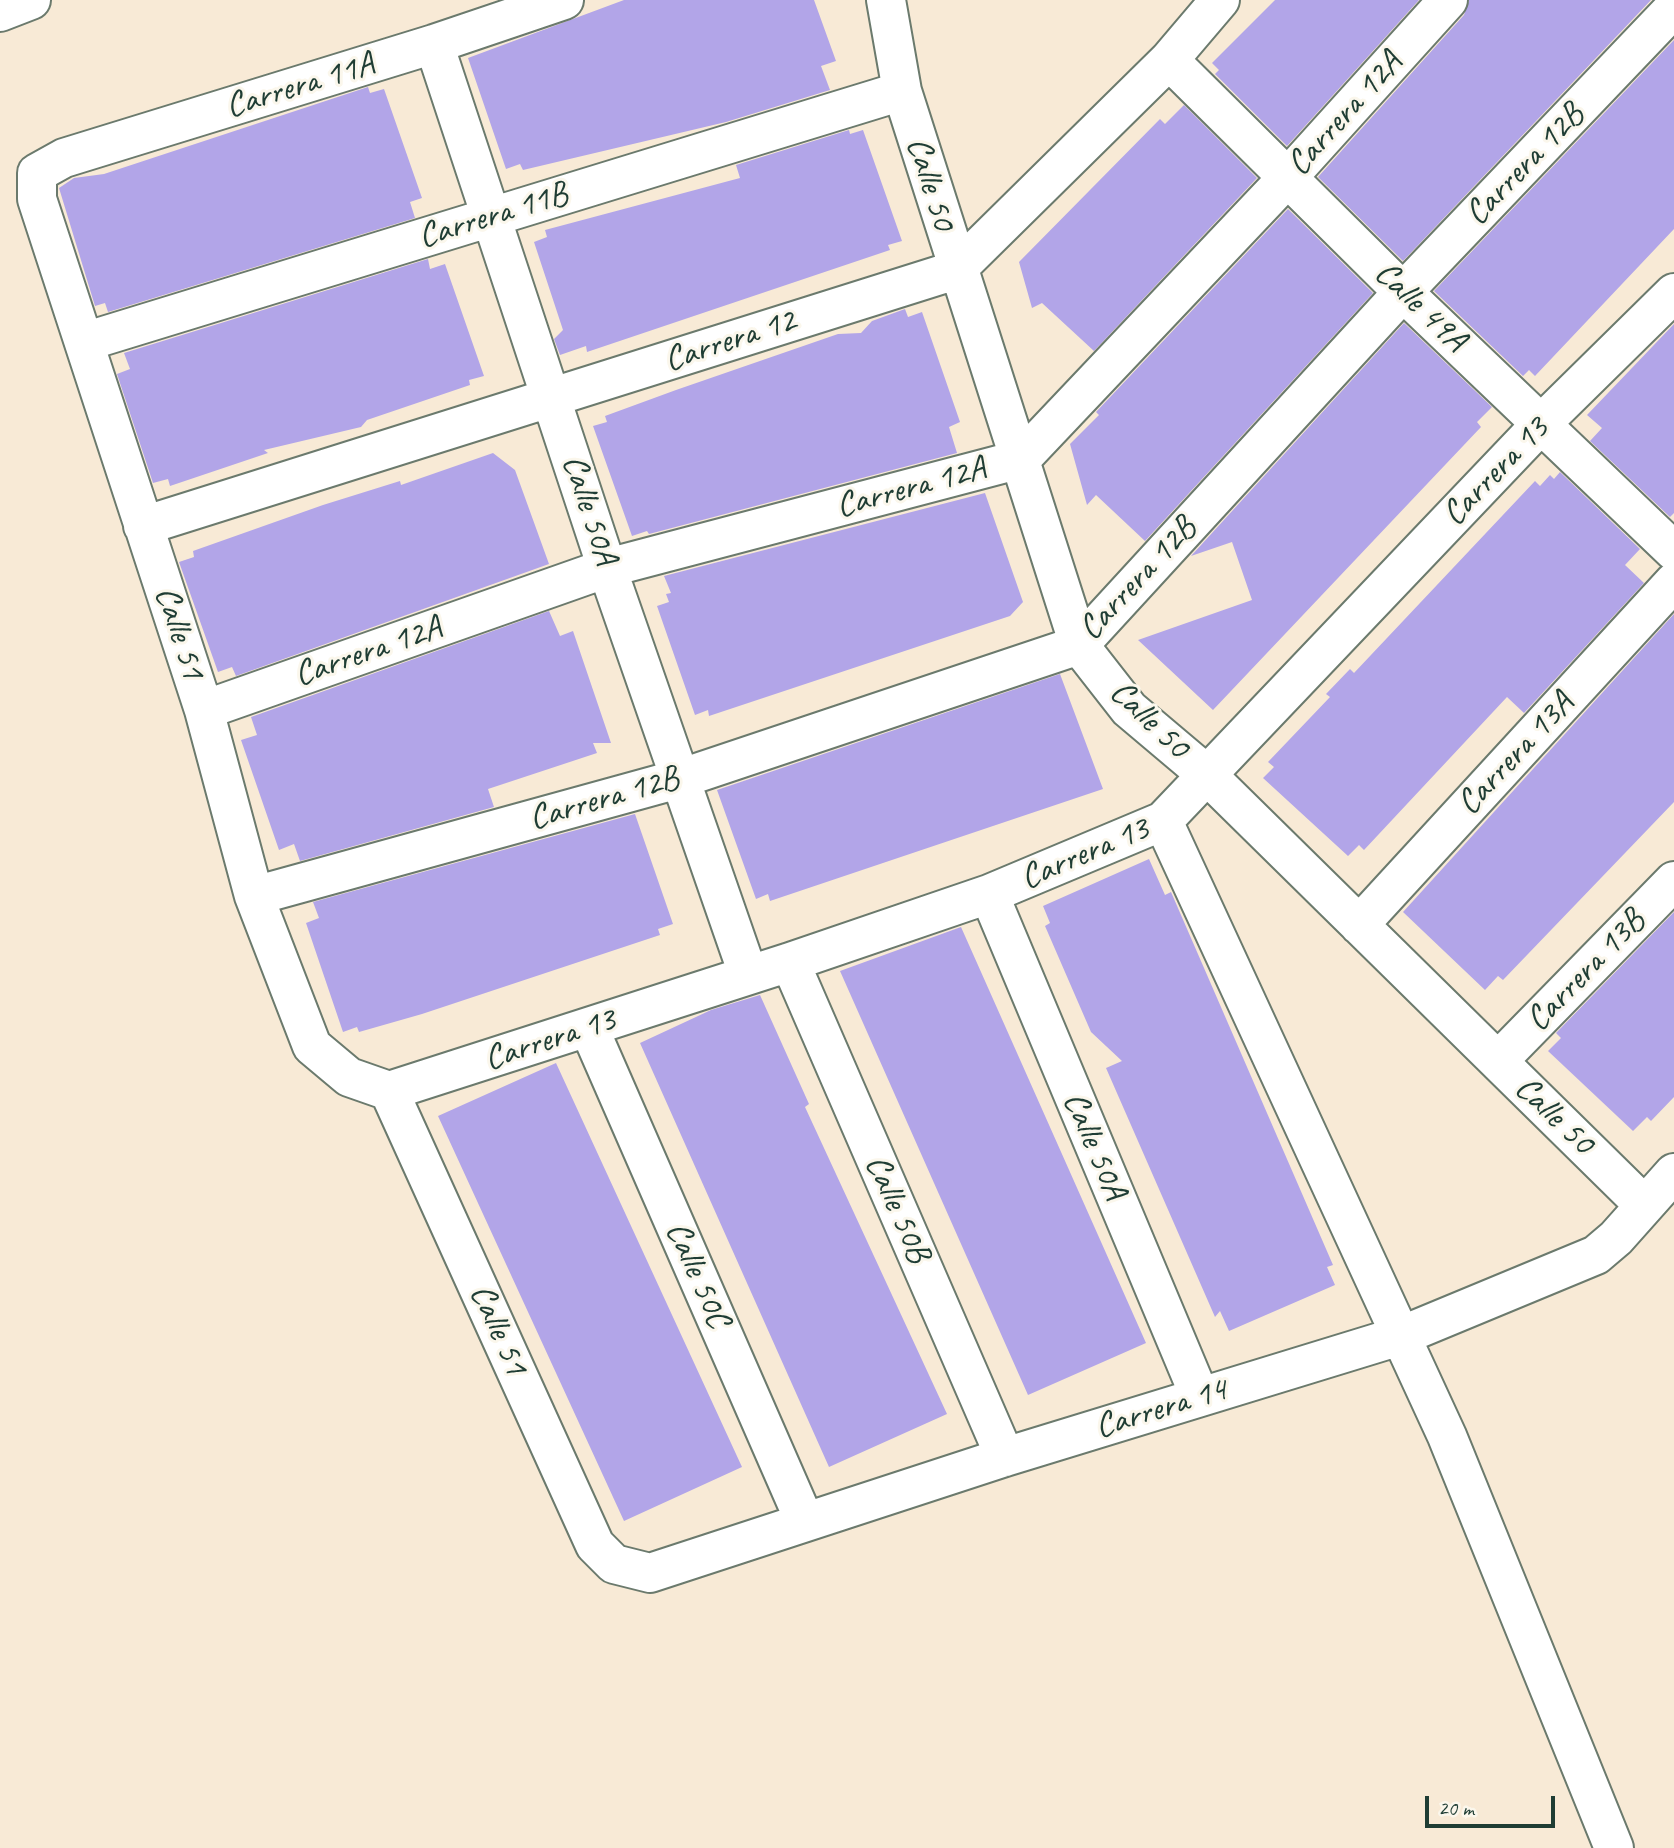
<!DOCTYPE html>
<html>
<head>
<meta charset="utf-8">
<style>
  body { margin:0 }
  #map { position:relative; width:1674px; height:1848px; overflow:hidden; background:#f8ead6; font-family:Caveat,sans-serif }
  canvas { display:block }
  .scale { position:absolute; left:1425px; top:1796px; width:130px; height:32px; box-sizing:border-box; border:4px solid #1f3d34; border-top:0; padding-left:9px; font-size:21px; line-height:24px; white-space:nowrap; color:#1f3d34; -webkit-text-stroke:5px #fbf7ec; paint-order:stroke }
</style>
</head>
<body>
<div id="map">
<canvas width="1674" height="1848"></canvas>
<div class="scale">20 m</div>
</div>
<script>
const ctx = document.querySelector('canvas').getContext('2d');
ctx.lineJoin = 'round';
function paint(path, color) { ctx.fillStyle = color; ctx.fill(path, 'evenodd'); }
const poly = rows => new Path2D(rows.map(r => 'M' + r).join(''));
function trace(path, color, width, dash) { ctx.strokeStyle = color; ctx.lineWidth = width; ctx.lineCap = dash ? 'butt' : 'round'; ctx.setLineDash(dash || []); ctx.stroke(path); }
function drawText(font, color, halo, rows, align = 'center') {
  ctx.font = font + ' Caveat,sans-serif'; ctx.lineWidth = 6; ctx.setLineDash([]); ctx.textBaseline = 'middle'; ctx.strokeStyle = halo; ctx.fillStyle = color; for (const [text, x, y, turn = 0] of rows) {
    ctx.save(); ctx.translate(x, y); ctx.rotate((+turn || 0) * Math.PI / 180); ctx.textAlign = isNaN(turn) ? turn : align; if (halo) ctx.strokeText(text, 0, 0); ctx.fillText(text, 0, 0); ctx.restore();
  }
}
const building = poly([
  [624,0,814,0,836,61,821,66,830,90,726,122,523,170,520,164,506,169,468,58],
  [1275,0,1419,0,1287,146,1215,74,1219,70,1212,63],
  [1469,0,1651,0,1403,261,1318,177,1464,15],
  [1674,40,1674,229,1535,376,1529,370,1523,376,1434,291],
  [368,87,370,93,384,89,422,198,410,202,415,218,108,312,105,303,95,306,59,188,74,178,104,174],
  [1184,105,1257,178,1094,351,1042,303,1032,308,1019,262,1160,119,1165,124],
  [849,130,850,134,863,130,902,241,888,245,890,250,587,352,586,346,560,355,554,339,563,330,534,242,547,237,545,230,740,178,736,165],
  [1288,209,1373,293,1145,541,1096,495,1087,505,1070,444,1099,415,1096,412],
  [428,259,430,269,445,264,484,376,469,380,470,385,367,420,361,427,264,450,268,453,170,486,168,479,153,483,117,374,130,369,124,353],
  [905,309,908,317,922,312,960,422,949,427,957,453,649,534,647,531,632,536,593,426,607,422,605,416,676,390,838,334,861,333,872,321],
  [1404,323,1492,407,1477,422,1481,427,1213,710,1138,640,1252,600,1232,542,1191,556],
  [1674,324,1674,513,1670,517,1590,441,1602,428,1587,415],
  [493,453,515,470,549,564,236,676,232,667,218,672,179,562,194,557,193,551,323,505,400,481,401,485],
  [1560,472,1640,549,1625,565,1644,583,1524,713,1507,697,1364,850,1359,845,1348,856,1263,778,1274,767,1268,762,1330,697,1326,694,1350,669,1354,673,1535,481,1540,486,1550,475,1554,479],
  [985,493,1023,602,1010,616,709,716,708,710,695,715,657,606,669,602,666,594,671,593,664,576],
  [549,611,560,636,573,631,611,743,593,743,597,753,488,789,494,807,300,861,294,844,279,850,241,740,257,735,251,717],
  [1674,614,1674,802,1503,980,1498,976,1485,990,1403,912],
  [1060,674,1103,789,770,901,768,894,756,899,717,790],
  [635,814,673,924,658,929,660,935,422,1014,359,1032,357,1027,343,1032,306,923,319,918,313,902],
  [1149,859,1165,895,1171,892,1333,1265,1327,1267,1335,1285,1229,1331,1220,1311,1215,1317,1106,1068,1122,1061,1091,1032,1045,926,1050,923,1043,906],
  [1674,912,1674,1097,1651,1121,1647,1117,1633,1131,1548,1051,1561,1038,1556,1033],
  [961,927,1146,1343,1028,1395,840,971],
  [760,995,809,1104,805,1107,947,1414,829,1467,640,1043,711,1010],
  [556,1063,742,1467,624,1521,438,1116]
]);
const minor = poly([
  [564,0,434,44,64,158,37,173,37,199,204,710,254,896,312,1046,349,1077,389,1091,790,962,989,894,1163,821,1542,423,1674,293],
  [886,0,902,91,1079,645,1129,709,1206,774,1644,1205],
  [0,12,31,0],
  [434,44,607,568,748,974],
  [1169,60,1403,292,1674,551],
  [84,342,902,91],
  [143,526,956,270,1169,60,1220,0],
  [204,710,607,568,1021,459,1289,176,1448,0],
  [1163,821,1447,1436,1614,1848],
  [989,894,1200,1397],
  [254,896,682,778,1079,645,1403,292,1674,8],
  [1359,925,1674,582],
  [790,962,1005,1457],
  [589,1028,805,1522],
  [1498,1061,1674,881],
  [389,1091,595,1545,614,1564,650,1573,1005,1457,1403,1335,1596,1255,1616,1238,1674,1173]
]);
const streetNames = [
  ["Carrera 11A",300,86,-17],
  ["Carrera 12A",1345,114,-48],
  ["Carrera 12B",1525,165,-46],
  ["Calle 50",930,184,73],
  ["Carrera 11B",493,216,-17],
  ["Calle 49A",1420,307,44],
  ["Carrera 12",730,341,-18],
  ["Carrera 13",1496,472,-46],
  ["Carrera 12A",911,488,-15],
  ["Calle 50A",589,510,72],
  ["Carrera 12B",1138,579,-47],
  ["Calle 51",179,633,72],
  ["Carrera 12A",368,652,-19],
  ["Calle 50",1149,720,44],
  ["Carrera 13A",1516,754,-47],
  ["Carrera 12B",604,799,-16],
  ["Carrera 13",1085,854,-23],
  ["Carrera 13B",1586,971,-46],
  ["Carrera 13",550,1040,-18],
  ["Calle 50",1554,1116,44],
  ["Calle 50A",1094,1146,67],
  ["Calle 50B",897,1209,66],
  ["Calle 50C",697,1275,66],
  ["Calle 51",498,1330,66],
  ["Carrera 14",1161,1409,-17]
];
paint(building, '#b2a5e8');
trace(minor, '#6b7a6d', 42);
trace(minor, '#fff', 38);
drawText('35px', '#1f3d34', '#fbf7ec', streetNames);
</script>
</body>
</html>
